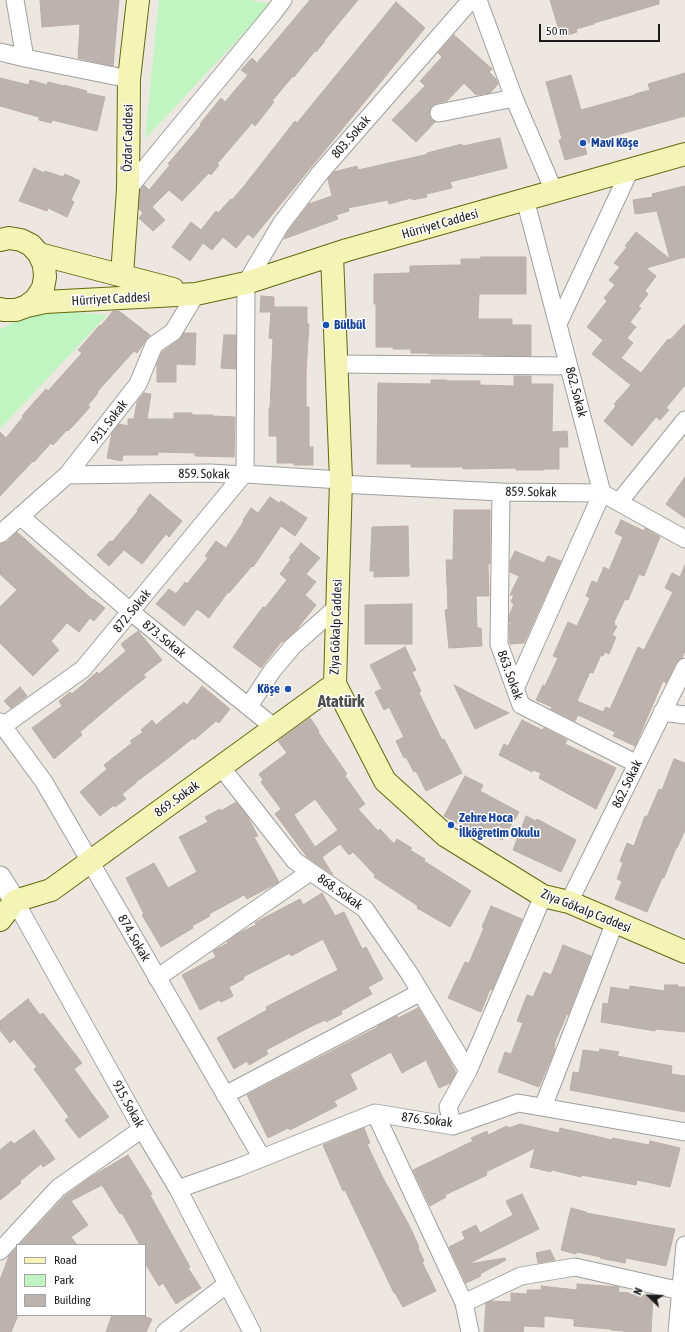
<!DOCTYPE html>
<html>
<head>
<meta charset="utf-8">
<style>
  body { margin:0 }
  #map { position:relative; width:685px; height:1332px; overflow:hidden; background:#ece8e1; font-family:"Asap Condensed",sans-serif }
  canvas { display:block }
  .legend { position:absolute; left:16px; top:1244px; width:130px; height:72px; box-sizing:border-box; background:#fff; border:1px solid #a4a4a4; margin:0; padding:5px 7px; list-style:none; font-size:12px; color:#1b1b1b }
  .legend li { display:flex; align-items:center; gap:8px; height:20px }
  .legend b { width:20px; border:1px solid #a4a4a4 }
  .north { position:absolute; left:629px; top:1276px; width:40px; height:40px; -webkit-text-stroke:3px #fff; paint-order:stroke; rotate:293deg; font-size:11px; font-weight:700; line-height:16px; text-align:center; color:#1b1b1b }
  .north::after { content:''; display:block; margin:auto; width:14px; height:18px; background:#1b1b1b; clip-path:polygon(50% 0,100% 100%,50% 72%,0 100%) }
  .scale { position:absolute; left:539px; top:24px; width:121px; height:18px; box-sizing:border-box; border:2px solid #1b1b1b; border-top:0; padding-left:5px; font-size:12px; line-height:14px; white-space:nowrap; color:#1b1b1b; -webkit-text-stroke:3px #fff; paint-order:stroke }
</style>
</head>
<body>
<div id="map">
<canvas width="685" height="1332"></canvas>
<ul class="legend">
<li><b style="height:5px;background:#f4f4b7"></b>Road</li>
<li><b style="height:11px;background:#c0f5c1"></b>Park</li>
<li><b style="height:11px;background:#bcb3ae"></b>Building</li>
</ul>
<div class="north">N</div>
<div class="scale">50 m</div>
</div>
<script>
const ctx = document.querySelector('canvas').getContext('2d');
ctx.lineJoin = 'round';
function paint(path, color) { ctx.fillStyle = color; ctx.fill(path, 'evenodd'); }
const poly = rows => new Path2D(rows.map(r => 'M' + r).join(''));
function trace(path, color, width, dash) { ctx.strokeStyle = color; ctx.lineWidth = width; ctx.lineCap = dash ? 'butt' : 'round'; ctx.setLineDash(dash || []); ctx.stroke(path); }
function drawText(font, color, halo, rows, align = 'center') {
  ctx.font = font + ' "Asap Condensed",sans-serif'; ctx.lineWidth = 3; ctx.setLineDash([]); ctx.textBaseline = 'middle'; ctx.strokeStyle = halo; ctx.fillStyle = color; for (const [text, x, y, turn = 0] of rows) {
    ctx.save(); ctx.translate(x, y); ctx.rotate((+turn || 0) * Math.PI / 180); ctx.textAlign = isNaN(turn) ? turn : align; if (halo) ctx.strokeText(text, 0, 0); ctx.fillText(text, 0, 0); ctx.restore();
  }
}
const park = poly([
  [159,0,250,0,271,4,145,139],
  [64,311,107,315,0,429,0,329,25,317]
]);
const building = poly([
  [40,0,119,0,113,66,78,58,80,24,42,27,40,0],
  [310,0,358,0,324,41,325,41,316,52,315,51,294,77,293,76,272,101,274,102,255,126,252,123,217,164,219,165,211,175,209,173,182,201,169,190,152,207,165,220,153,231,139,218,143,213,139,209,140,190,144,185,149,190,170,165,168,164,201,125,200,124,221,98,225,102,248,75,241,70,252,58,257,63,310,0],
  [550,0,659,0,659,4,594,23,594,24,576,29,577,32,561,37,550,0],
  [396,2,425,28,253,238,248,234,236,248,223,237,212,250,203,243,190,261,172,247,191,222,201,230,216,211,218,213,231,199,232,200,244,186,295,121,297,123,396,2],
  [454,35,492,69,489,72,496,79,498,84,490,93,476,95,464,83,447,101,437,103,432,106,430,109,429,115,431,119,435,122,416,142,392,120,425,86,420,81,442,57,438,53,454,35],
  [685,73,685,116,584,144,587,154,565,160,559,140,562,139,546,82,571,75,581,110,635,95,635,94,650,90,648,84,685,73],
  [0,78,29,85,30,80,47,85,48,82,64,86,64,85,87,91,86,93,105,97,97,131,52,120,51,123,39,120,39,117,0,106,0,78],
  [500,138,507,168,450,182,452,188,426,194,427,197,412,200,411,198,389,204,388,200,348,208,349,211,336,215,338,219,284,239,289,230,309,204,332,196,328,179,334,172,357,166,358,170,429,154,427,153,462,144,463,146,500,138],
  [34,168,44,173,45,171,63,177,65,174,80,181,71,200,74,202,67,217,48,208,47,211,19,201,34,168],
  [685,186,685,257,646,268,656,276,645,291,648,294,638,307,641,308,630,322,636,327,627,338,633,343,621,358,641,373,668,339,670,340,685,324,685,385,666,408,669,410,660,420,656,417,632,446,604,421,616,406,614,404,631,385,592,354,603,340,587,327,607,301,604,298,615,285,609,280,620,267,614,263,627,247,625,246,636,232,670,259,657,211,635,214,633,200,653,197,652,194,685,186],
  [481,257,526,257,526,294,479,294,478,319,512,319,512,325,531,325,531,356,482,355,482,354,428,354,428,353,411,353,411,349,393,349,393,347,376,347,376,304,374,304,374,274,410,273,410,266,461,265,461,259,481,259,481,257],
  [261,296,274,297,274,307,307,307,307,324,309,324,306,372,306,407,309,407,309,447,313,447,313,465,294,465,295,463,277,463,277,436,269,436,269,408,270,408,273,339,269,338,271,312,260,312,261,296],
  [113,311,119,311,150,335,137,353,134,351,97,392,98,393,88,405,90,407,74,425,68,431,67,430,53,445,51,443,34,462,33,461,0,496,0,432,6,438,23,417,22,416,36,400,46,389,48,391,82,353,78,350,100,325,101,326,113,311],
  [184,333,196,333,195,365,176,364,176,382,157,382,157,364,162,352,179,340,184,333],
  [224,335,236,335,236,369,221,368,224,335],
  [514,376,531,376,531,384,553,384,552,432,567,431,568,447,559,447,559,469,544,469,544,470,516,470,516,468,463,469,463,467,411,467,411,464,377,464,378,383,431,384,431,380,447,380,447,381,480,381,480,385,514,386,514,376],
  [144,393,151,394,147,419,174,419,174,413,192,413,192,415,213,415,213,416,235,417,234,457,195,456,195,453,158,452,158,455,123,455,122,461,107,458,112,433,119,424,128,426,128,419,134,419,137,402,144,393],
  [685,477,685,518,666,504,685,477],
  [150,494,182,521,169,537,166,534,142,564,124,550,109,566,97,555,110,541,112,542,138,511,137,510,150,494],
  [270,497,279,503,281,501,307,518,295,536,281,526,253,567,252,566,229,593,228,592,209,618,197,609,184,626,156,604,169,589,176,594,185,582,187,584,208,558,205,556,216,541,226,548,244,521,243,520,251,508,258,513,270,497],
  [454,510,490,510,490,564,488,563,489,596,476,596,477,628,481,628,482,646,449,648,445,610,448,609,446,560,453,560,454,510],
  [621,520,644,531,645,528,660,537,644,576,639,574,628,600,625,599,614,622,615,623,614,625,617,626,612,635,616,637,609,654,605,652,603,656,601,655,593,673,590,672,577,701,603,712,606,707,610,709,638,647,644,650,673,592,665,588,672,573,680,577,685,565,685,651,682,658,676,663,666,683,663,681,635,746,613,736,615,732,578,715,575,721,551,709,552,707,536,700,543,685,545,686,558,658,553,656,568,622,577,626,590,598,586,596,592,581,597,583,604,567,609,570,623,537,615,533,621,520],
  [408,526,409,576,374,577,374,571,370,571,372,527,408,526],
  [17,532,93,600,93,599,105,608,94,621,90,618,79,632,67,623,51,641,59,650,33,676,0,643,0,607,17,590,0,574,0,544,7,542,17,532],
  [301,543,320,558,306,574,316,582,305,595,316,605,297,629,283,642,282,641,261,668,233,647,263,607,265,608,287,580,280,574,291,559,289,558,301,543],
  [515,551,544,563,548,556,561,561,524,643,510,644,509,626,511,623,509,622,509,616,514,604,511,602,514,595,510,595,519,576,510,572,510,562,515,551],
  [412,604,412,644,365,644,365,605,412,604],
  [138,631,162,660,143,675,146,677,121,697,80,732,82,735,54,759,32,728,62,706,59,701,70,692,72,694,97,672,99,674,126,651,121,644,138,631],
  [405,647,416,670,412,672,421,691,419,693,442,740,444,739,462,773,426,791,416,771,414,772,406,757,404,758,396,741,404,737,389,707,384,710,375,692,382,689,370,665,405,647],
  [454,685,485,701,509,713,475,729,454,685],
  [202,686,230,709,219,723,216,721,194,740,193,738,167,759,136,782,136,783,122,794,126,799,115,807,114,805,100,816,80,792,107,769,104,765,132,743,130,741,143,732,141,730,152,720,156,725,184,702,187,705,202,686],
  [20,687,27,696,11,708,4,701,20,687],
  [310,718,319,731,318,732,347,774,345,776,365,804,358,809,378,831,380,829,394,844,397,839,412,848,410,850,425,859,424,861,471,891,450,927,417,908,418,906,374,877,375,875,353,852,349,855,340,844,322,857,333,875,307,857,275,814,281,809,261,782,263,780,259,774,287,753,278,741,310,718],
  [315,799,338,830,315,847,294,815,315,799],
  [522,720,542,730,544,728,567,740,565,744,616,768,596,809,539,778,541,773,533,770,532,772,499,755,504,744,508,746,522,720],
  [674,759,685,763,685,830,677,848,676,848,664,878,662,878,647,912,615,899,622,881,617,879,623,863,620,861,627,843,634,846,645,816,647,817,659,789,662,790,674,759],
  [465,776,483,785,480,791,519,812,502,840,482,829,480,835,444,816,465,776],
  [236,802,246,814,258,836,254,837,279,882,247,899,244,895,209,914,210,916,192,926,193,928,161,947,142,915,144,914,126,878,154,863,168,888,197,872,179,837,208,822,205,817,220,809,221,811,236,802],
  [526,816,536,821,537,819,576,840,561,872,513,850,526,816],
  [322,893,335,916,344,912,362,949,366,947,383,979,368,987,372,994,341,1011,342,1014,326,1022,325,1020,312,1026,266,1050,268,1054,249,1065,247,1061,234,1069,217,1038,267,1010,266,1007,338,970,323,939,291,956,290,953,243,977,244,979,229,987,233,996,221,1002,219,1000,200,1010,182,975,216,957,213,951,228,943,227,942,239,933,256,925,255,923,256,922,300,899,303,905,322,893],
  [491,906,522,919,492,990,490,989,481,1012,448,998,465,962,469,963,484,928,482,927,491,906],
  [563,945,591,956,568,1015,567,1014,555,1042,554,1049,555,1049,539,1087,498,1072,505,1052,511,1054,523,1023,517,1021,527,995,533,997,544,972,551,975,563,945],
  [665,985,678,985,677,987,685,987,685,1032,656,1029,655,1031,601,1022,603,1003,608,1004,611,987,629,990,630,986,664,991,665,985],
  [28,999,40,1015,43,1013,82,1063,74,1069,109,1117,79,1138,65,1120,69,1117,34,1069,37,1067,14,1039,10,1043,0,1030,0,1021,28,999],
  [418,1008,449,1059,456,1073,450,1083,439,1088,426,1060,402,1073,391,1052,350,1074,357,1089,334,1101,337,1106,290,1130,288,1128,268,1138,247,1095,378,1027,378,1026,397,1016,398,1018,418,1008],
  [600,1049,619,1052,617,1056,672,1066,671,1074,685,1076,685,1112,570,1090,573,1072,579,1073,583,1050,599,1052,600,1049],
  [520,1124,559,1133,560,1128,612,1140,613,1138,649,1145,650,1141,680,1148,670,1187,637,1180,636,1185,581,1175,581,1177,552,1170,551,1172,530,1167,535,1148,486,1172,487,1175,445,1195,446,1197,430,1206,413,1170,473,1141,471,1138,487,1131,488,1135,507,1126,509,1128,520,1124],
  [364,1128,370,1143,367,1144,382,1176,410,1227,419,1247,418,1248,424,1261,422,1262,436,1291,403,1307,395,1293,394,1293,345,1190,343,1191,323,1145,364,1128],
  [34,1130,55,1159,43,1167,41,1164,20,1181,21,1183,0,1200,0,1150,11,1141,14,1144,34,1130],
  [128,1155,152,1194,150,1195,190,1267,188,1268,201,1288,176,1304,163,1283,159,1286,145,1263,145,1245,140,1245,122,1213,120,1214,102,1185,71,1201,88,1225,71,1237,77,1245,19,1245,65,1196,91,1177,128,1155],
  [522,1194,539,1229,468,1264,505,1258,506,1260,480,1274,481,1276,466,1283,449,1247,465,1239,462,1232,476,1225,480,1233,513,1215,506,1201,522,1194],
  [571,1208,586,1212,586,1213,675,1229,666,1266,626,1258,625,1263,600,1258,601,1257,577,1252,576,1254,561,1250,571,1208],
  [17,1247,17,1318,11,1332,0,1332,0,1280,9,1256,17,1247],
  [550,1250,555,1260,538,1263,536,1253,550,1250],
  [577,1284,619,1287,618,1292,629,1293,629,1294,653,1296,651,1332,624,1332,624,1331,611,1330,611,1329,574,1326,574,1319,544,1316,544,1327,524,1326,523,1332,484,1332,486,1303,492,1301,511,1302,511,1293,527,1294,527,1290,542,1290,541,1286,577,1290,577,1284],
  [112,1315,141,1315,152,1319,146,1332,106,1332,112,1315]
]);
const minor = poly([
  [15,0,25,58],
  [478,0,514,98,554,191],
  [0,52,25,58,129,79],
  [439,113,514,98],
  [128,189,274,12,283,0],
  [525,199,602,493,685,539],
  [558,324,630,170],
  [336,364,569,366],
  [245,474,246,283,281,224,320,173,471,0],
  [67,475,210,473,243,475,245,474,341,480],
  [340,484,501,492,602,493],
  [501,492,499,644,521,705,637,764],
  [619,502,685,420],
  [20,516,131,612,275,728],
  [0,534,67,475,138,384,154,345,173,332,196,294],
  [515,689,602,493],
  [249,706,272,671,293,646,337,607],
  [662,712,685,715],
  [0,722,44,782,262,1158],
  [3,726,83,669,243,475],
  [221,767,295,861,365,909,409,973,468,1071],
  [15,901,142,1129,178,1189,252,1332],
  [569,902,685,667],
  [157,978,310,872],
  [225,1095,421,992],
  [543,1107,615,922],
  [375,1113,464,1303,470,1332],
  [453,1126,448,1107,468,1071,543,896],
  [178,1189,237,1168,375,1113,453,1126,518,1103,685,1132],
  [0,1251,58,1188,142,1129],
  [464,1303,521,1276,575,1267,681,1291],
  [165,1332,227,1284],
  [677,1332,685,1245]
]);
const tertiary = poly([
  [0,877,15,901]
]);
const secondary = poly([
  [0,240,9,238,21,240,31,245,39,254,44,265,45,277,43,288,36,299,27,306],
  [39,254,173,289],
  [332,255,341,480,335,684,385,781,446,836,543,896,569,902,685,952],
  [122,275,128,189,129,79,138,0],
  [0,309,4,310,16,310,27,306,45,302,196,294,246,283,347,250,685,154],
  [0,920,15,901,51,890,335,684]
]);
const markers = [
  [583,143,4,"#1a4fb4"],
  [326,325,4,"#1a4fb4"],
  [288,689,4,"#1a4fb4"],
  [451,825,4,"#1a4fb4"]
];
const streetNames = [
  ["803. Sokak",351,137,-49],
  ["Özdar Caddesi",128,138,-89],
  ["Hürriyet Caddesi",440,224,-16],
  ["Hürriyet Caddesi",111,299,-3],
  ["862. Sokak",576,392,75],
  ["931. Sokak",109,422,-52],
  ["859. Sokak",204,474,1],
  ["859. Sokak",531,492,1],
  ["872. Sokak",132,611,-51],
  ["Ziya Gökalp Caddesi",336,627,-88],
  ["873. Sokak",164,639,39],
  ["863. Sokak",510,675,70],
  ["862. Sokak",627,784,-64],
  ["869. Sokak",177,799,-36],
  ["868. Sokak",340,892,35],
  ["Ziya Gökalp Caddesi",586,911,22],
  ["874. Sokak",134,938,60],
  ["915. Sokak",128,1104,61],
  ["876. Sokak",427,1120,7]
];
const transitNames = [
  ["Mavi Köşe",591,143],
  ["Bülbül",334,325],
  ["Köşe",280,689,"right"],
  ["Zehre Hoca",459,818],
  ["İlköğretim Okulu",459,833]
];
const districtNames = [
  ["Atatürk",341,702]
];
paint(park, '#c0f5c1');
paint(building, '#bcb3ae');
trace(building, '#bdaea5', 1);
trace(minor, '#9f9f9f', 19);
trace(tertiary, '#9f9f9f', 23);
trace(secondary, '#64690c', 24);
trace(minor, '#fff', 17);
trace(tertiary, '#fff', 21);
trace(secondary, '#f4f4b7', 22);
for (const [x, y, r, color] of markers) { const dot = new Path2D(); dot.arc(x, y, r, 0, 2 * Math.PI); ctx.fillStyle = color; ctx.fill(dot); trace(dot, '#fff', 1.5); }
drawText('13px', '#1b1b1b', '#fff', streetNames);
drawText('bold 13px', '#164399', '#fff', transitNames, 'left');
drawText('bold 17px', '#4e4e4e', '#fff', districtNames);
</script>
</body>
</html>
